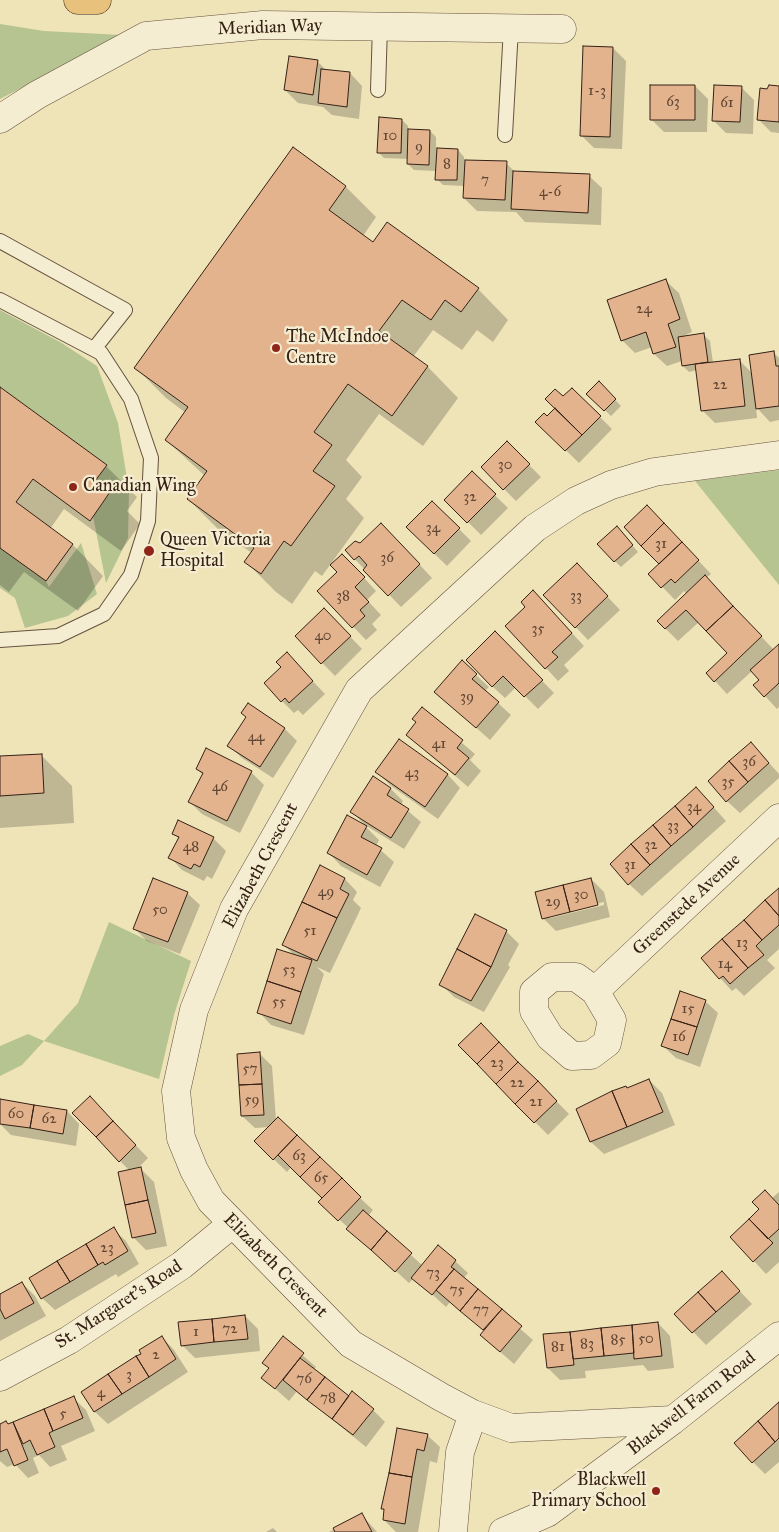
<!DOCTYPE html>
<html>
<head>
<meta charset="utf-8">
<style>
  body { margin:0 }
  canvas { display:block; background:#efe3b8 }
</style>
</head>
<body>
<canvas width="779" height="1532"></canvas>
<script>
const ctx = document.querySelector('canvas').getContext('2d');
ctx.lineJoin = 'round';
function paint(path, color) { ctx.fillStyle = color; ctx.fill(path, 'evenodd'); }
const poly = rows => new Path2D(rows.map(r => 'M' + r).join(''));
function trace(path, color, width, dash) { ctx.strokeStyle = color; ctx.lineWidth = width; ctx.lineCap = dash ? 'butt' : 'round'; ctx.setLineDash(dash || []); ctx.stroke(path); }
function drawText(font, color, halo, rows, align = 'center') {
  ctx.font = font + ' "IM FELL Great Primer",serif'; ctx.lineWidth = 4.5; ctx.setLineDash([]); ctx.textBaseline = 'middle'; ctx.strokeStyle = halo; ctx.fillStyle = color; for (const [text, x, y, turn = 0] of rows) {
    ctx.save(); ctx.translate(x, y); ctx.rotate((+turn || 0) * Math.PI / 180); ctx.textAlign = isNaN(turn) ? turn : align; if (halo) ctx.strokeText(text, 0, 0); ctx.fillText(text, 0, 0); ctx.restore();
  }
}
const green = poly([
  [0,24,44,31,122,35,0,99],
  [0,310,60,342,97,366,118,423,129,491,128,538,106,583,93,516,110,493,95,481,107,465,0,387],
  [779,470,779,585,695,481],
  [81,543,97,594,68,616,25,628,15,598,0,588,0,548,46,581,49,587],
  [109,922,191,961,174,1015,159,1079,44,1041,22,1065,0,1076,0,1046,28,1034,44,1041,78,1003]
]);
const shadow = poly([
  [613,48,626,61,622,149,594,148,581,135],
  [318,62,327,71,350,73,362,86,359,119,332,115,323,107,298,103,285,90],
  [695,86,708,99,707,132,664,132,651,119],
  [741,87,754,100,753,134,726,133,713,120],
  [779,87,779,133,771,132,759,120,768,90],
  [402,120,408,126,408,130,430,131,436,137,436,149,458,150,464,157,464,161,506,163,516,173,589,176,602,188,601,225,525,222,516,212,477,211,464,198,465,186,443,185,437,179,437,171,414,170,408,164,408,159,384,158,378,152],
  [293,149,346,187,376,217,363,236,373,244,478,289,508,320,493,342,477,330,462,350,433,330,413,357,428,367,458,398,423,446,379,414,346,460,362,477,346,499,364,518,322,576,315,571,292,604,276,592,246,562,252,553,219,530,188,499,205,476,166,440,186,413,166,398,135,367],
  [666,281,679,293,692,332,677,339,704,335,710,341,713,363,739,360,753,374,774,353,779,358,779,420,770,422,756,407,757,418,715,423,702,410,697,370,689,372,683,366,682,361,667,366,654,354,652,347,635,353,622,340],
  [599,383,621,406,611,416,588,394],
  [0,389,106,466,137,497,127,511,140,524,121,551,64,509,50,529,73,545,103,576,78,611,24,572,9,592,0,585],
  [572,389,612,429,579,463,537,422,547,418],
  [507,443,541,477,516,501,482,467],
  [472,473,508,508,481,535,446,500],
  [432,502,471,541,447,566,407,527],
  [659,519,711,574,706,578,774,650,779,645,779,707,777,709,765,696,761,680,752,671,727,694,715,681,728,653,699,622,678,641,658,621,687,594,684,591,675,600,650,574,660,564],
  [623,534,638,552,621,567,615,561],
  [394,537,432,578,401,607,346,550,360,545],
  [355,568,376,591,367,600,381,615,372,624,377,630,366,640,319,591,339,572],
  [589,577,620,610,588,640,545,595],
  [546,605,584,646,564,665,569,671,558,681,546,668],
  [324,609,362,649,335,676,296,636],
  [495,633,554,693,538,709,516,687,505,698,492,686],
  [287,654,325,694,303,715,298,710,294,713,282,701,283,667],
  [476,675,489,687,485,691,511,715,490,740,436,692],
  [422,709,475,754,470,760,481,771,468,787,408,735,418,722],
  [284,728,297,741,273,778,242,758,229,746],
  [399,741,448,775,460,788,438,819,390,785,377,772],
  [41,755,72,786,74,823,0,828,0,757],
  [763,756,779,774,779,778,740,813,727,801],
  [197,769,251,772,264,785,240,833,202,814,190,802,203,775],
  [391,789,403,801,401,805,421,822,404,849,365,825,352,812],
  [708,801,726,821,642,896,629,884],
  [347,817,366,827,379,840,376,846,394,862,380,887,341,866,329,853],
  [174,833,213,838,226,851,212,879,207,876,204,881,182,870,170,857,179,839],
  [320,867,345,879,357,892,353,900,361,908,330,973,317,967,324,974,304,1035,271,1025,259,1012,295,956,284,945],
  [591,879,604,892,610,917,556,931,543,918],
  [604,902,604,905,550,918,550,916],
  [779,889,779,949,767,960,775,968,744,996,736,988,732,991,720,978],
  [187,893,200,905,180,954,147,941,134,928],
  [506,931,519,944,508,965,510,967,484,1012,454,997,441,984],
  [705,1001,718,1013,700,1067,676,1058,663,1046],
  [480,1024,569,1114,548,1135,459,1045],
  [260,1054,272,1066,276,1120,278,1118,360,1198,373,1210,368,1216,423,1266,455,1261,468,1273,463,1279,533,1340,514,1364,481,1335,484,1331,450,1302,446,1307,414,1278,409,1283,320,1202,323,1198,291,1167,287,1172,255,1141,269,1127,255,1128,242,1116],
  [649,1080,662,1093,675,1125,604,1154,591,1142,578,1110],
  [102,1110,148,1158,136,1170,141,1169,154,1182,167,1246,146,1250,134,1238,120,1173,130,1171,120,1161],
  [0,1111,67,1111,79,1124,76,1146,11,1135,0,1124],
  [779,1192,779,1262,766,1274,754,1261,772,1198],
  [113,1229,126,1241,139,1264,118,1277,116,1274,55,1310,42,1298],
  [22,1283,35,1296,46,1316,0,1341,0,1296],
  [734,1285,752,1304,706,1345,676,1314],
  [245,1316,258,1329,260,1351,195,1358,182,1345],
  [658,1323,670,1336,674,1368,648,1371,643,1365,585,1371,586,1378,560,1380,548,1368],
  [162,1337,174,1350,188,1372,108,1424,95,1412,83,1392,143,1354],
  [283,1338,316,1367,313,1370,349,1398,373,1410,385,1422,366,1447,297,1391,289,1401,263,1378,270,1369],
  [73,1398,86,1410,95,1431,61,1446,67,1460,50,1467,39,1455,33,1458,39,1473,28,1478,15,1464,7,1467,0,1461,0,1425,9,1425],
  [779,1404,779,1462,765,1474,753,1462],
  [398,1429,427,1435,440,1447,437,1463,430,1461,418,1532,396,1532,384,1520,385,1511,383,1508],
  [362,1515,377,1532,329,1532],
  [273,1528,277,1532,266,1532]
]);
const building = poly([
  [583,46,613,47,610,137,580,136,583,46],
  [289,56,318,60,313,95,284,90,289,56],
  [321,69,350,72,347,107,318,103,321,69],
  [650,85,695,85,695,120,650,120,650,85],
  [714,85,742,86,740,122,712,121,714,85],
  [769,85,779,86,779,122,757,120,760,88,767,89,769,85],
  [379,117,402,119,401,153,377,153,379,117],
  [408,129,430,130,429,165,407,164,408,129],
  [293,147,346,186,329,210,373,242,387,222,479,288,461,312,445,300,431,320,402,300,379,331,428,366,392,416,348,384,314,432,332,445,313,471,335,486,291,546,284,541,261,574,244,562,254,548,187,499,207,471,165,440,188,407,134,368,293,147],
  [437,148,458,149,457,180,435,180,437,148],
  [465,160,507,161,505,200,463,198,465,160],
  [513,171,590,174,588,213,511,209,513,171],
  [666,279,680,319,668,324,676,347,653,354,646,332,621,341,607,300,666,279],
  [704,333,708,362,682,366,678,337,704,333],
  [774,351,776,366,779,366,779,406,756,409,749,355,774,351],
  [740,359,745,406,701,411,695,364,740,359],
  [599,381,616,399,604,411,586,394,599,381],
  [0,387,107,465,95,481,110,492,90,521,33,479,16,502,73,544,46,581,0,548,0,387],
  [572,388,601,416,582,435,545,399,555,389,563,396,572,388],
  [555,408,582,435,565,451,535,422,544,413,547,416,555,408],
  [507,441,530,464,503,490,481,467,507,441],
  [472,471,496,494,467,523,444,500,472,471],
  [432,501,460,528,434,554,406,527,432,501],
  [647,505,664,523,641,546,624,527,647,505],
  [381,523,420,564,388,596,363,570,367,565,359,556,354,560,345,550,355,541,360,543,381,523],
  [664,523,682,542,659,564,641,546,664,523],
  [617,526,633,545,614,562,597,544,617,526],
  [682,542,699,560,675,583,671,579,661,588,648,574,682,542],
  [342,554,365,577,355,587,369,602,360,610,365,616,352,628,317,591,337,572,330,565,342,554],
  [577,563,608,596,575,628,543,595,577,563],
  [705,575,733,606,706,631,686,610,665,629,657,621,705,575],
  [533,590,572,633,552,652,558,657,545,669,505,626,525,607,521,602,533,590],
  [733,606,762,636,714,682,706,673,727,653,706,631,733,606],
  [324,608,351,636,321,664,295,636,324,608],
  [495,631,543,680,524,697,503,676,492,687,466,660,495,631],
  [779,644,779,683,764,697,753,685,759,680,750,670,779,644],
  [287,652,313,681,289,703,285,698,281,702,264,683,281,667,276,662,287,652],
  [462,660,477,674,472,679,499,702,476,728,434,692,462,660],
  [248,703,285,728,260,767,227,746,246,717,241,713,248,703],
  [422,707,463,740,457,748,469,758,455,775,406,735,416,722,412,719,422,707],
  [399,739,448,774,425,807,375,772,399,739],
  [751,742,769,763,748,782,729,761,751,742],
  [206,748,252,771,227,821,188,802,203,773,196,769,206,748],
  [42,754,44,793,0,796,0,756,42,754],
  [729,761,748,782,726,802,708,781,729,761],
  [373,776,391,788,387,795,409,809,391,838,350,812,373,776],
  [696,787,714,807,693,827,675,806,696,787],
  [675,806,693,827,671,846,653,825,675,806],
  [347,815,367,826,361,837,382,848,367,875,327,853,347,815],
  [178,820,214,837,200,867,194,864,191,869,168,858,179,837,172,834,178,820],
  [653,825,671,846,650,865,631,844,653,825],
  [631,844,650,865,628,885,610,864,631,844],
  [320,865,345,878,340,889,349,894,337,918,302,902,320,865],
  [153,878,188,892,168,942,133,929,153,878],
  [591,878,598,905,570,912,563,885,591,878],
  [563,885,570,912,542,919,535,892,563,885],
  [779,888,779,916,765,900,779,888],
  [765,900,779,916,779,925,762,940,744,920,765,900],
  [302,902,337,918,317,961,282,945,302,902],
  [475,914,507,930,491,967,457,949,475,914],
  [744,920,762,940,756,946,764,955,748,968,722,939,744,920],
  [722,939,748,968,730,984,723,976,719,979,701,958,722,939],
  [277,949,312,960,301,992,267,981,277,949],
  [457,949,491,967,471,1001,439,985,457,949],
  [267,981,301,992,291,1024,257,1013,267,981],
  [680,991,706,1000,697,1027,671,1019,680,991],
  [671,1019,697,1027,688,1055,661,1046,671,1019],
  [481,1023,499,1042,477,1064,458,1045,481,1023],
  [499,1042,518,1062,496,1084,477,1064,499,1042],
  [260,1052,262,1084,239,1085,237,1054,260,1052],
  [518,1062,538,1081,515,1104,496,1084,518,1062],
  [649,1079,663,1112,627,1127,612,1091,626,1086,627,1088,649,1079],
  [538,1081,557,1101,534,1123,515,1104,538,1081],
  [262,1084,264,1115,241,1116,239,1085,262,1084],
  [612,1091,627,1127,590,1142,576,1109,612,1091],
  [90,1096,113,1121,96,1137,72,1113,90,1096],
  [0,1099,34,1105,30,1128,0,1124,0,1099],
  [34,1105,67,1110,63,1134,30,1128,34,1105],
  [278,1117,297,1135,273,1160,254,1141,278,1117],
  [113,1121,136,1145,119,1162,96,1137,113,1121],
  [297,1135,320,1157,300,1177,278,1155,297,1135],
  [320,1157,342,1178,322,1198,300,1177,320,1157],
  [141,1167,148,1200,125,1205,118,1172,141,1167],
  [342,1178,361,1197,338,1221,318,1202,342,1178],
  [765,1190,779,1205,779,1229,768,1239,749,1219,759,1209,752,1202,765,1190],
  [148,1200,156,1233,132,1238,125,1205,148,1200],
  [363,1210,387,1231,371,1250,346,1229,363,1210],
  [749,1219,773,1243,753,1262,730,1237,749,1219],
  [114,1227,128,1251,105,1265,103,1262,98,1265,86,1244,114,1227],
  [387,1231,412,1253,395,1272,371,1250,387,1231],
  [86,1244,98,1265,70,1282,57,1261,86,1244],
  [438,1245,456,1260,451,1267,454,1269,432,1295,411,1278,438,1245],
  [57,1261,70,1282,41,1299,29,1278,57,1261],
  [454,1269,478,1289,460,1311,436,1290,454,1269],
  [722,1271,740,1291,716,1312,698,1292,722,1271],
  [22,1282,34,1303,5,1319,0,1309,0,1294,22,1282],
  [478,1289,502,1309,483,1330,460,1311,478,1289],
  [698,1292,716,1312,692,1333,674,1314,698,1292],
  [502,1309,522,1326,500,1352,480,1335,502,1309],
  [245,1315,248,1339,214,1342,212,1319,245,1315],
  [212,1319,214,1342,181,1346,178,1322,212,1319],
  [658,1322,662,1356,634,1359,632,1325,658,1322],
  [632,1325,634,1353,604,1356,601,1328,632,1325],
  [601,1328,604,1356,573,1359,570,1332,601,1328],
  [570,1332,574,1365,547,1368,543,1334,570,1332],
  [162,1336,176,1359,149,1377,136,1356,141,1354,139,1350,162,1336],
  [283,1336,304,1353,275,1389,261,1378,269,1368,262,1363,283,1336],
  [136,1356,149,1377,122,1394,108,1374,136,1356],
  [300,1358,325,1377,307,1400,283,1380,300,1358],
  [108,1374,122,1394,94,1412,81,1392,108,1374],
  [325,1377,349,1396,332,1419,307,1400,325,1377],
  [352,1391,374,1409,353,1435,332,1419,352,1391],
  [74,1396,83,1418,53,1431,44,1409,74,1396],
  [779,1402,779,1438,775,1442,758,1421,779,1402],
  [44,1409,53,1431,49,1433,55,1447,37,1455,30,1440,23,1444,13,1422,44,1409],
  [6,1421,8,1424,13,1422,28,1460,14,1466,7,1449,0,1452,0,1424,6,1421],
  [758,1421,775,1442,752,1463,734,1443,758,1421],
  [397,1428,428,1434,424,1451,417,1449,412,1477,389,1473,397,1428],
  [389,1473,412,1477,405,1524,383,1520,384,1509,381,1509,389,1473],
  [362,1513,372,1532,335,1532,333,1528,362,1513]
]);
const service = poly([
  [378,90,380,26],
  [505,135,511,28],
  [0,241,125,310,94,349],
  [0,300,101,353,131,399,151,458,148,521,131,575,104,614,58,636,0,640]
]);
const minor = poly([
  [0,119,37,95,146,36,263,25,562,29],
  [552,977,576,977,595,991,612,1020,607,1043,591,1055,572,1056,550,1037,534,1011,534,992,552,977],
  [595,991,779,818],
  [0,1377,69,1340,182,1265,232,1224],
  [673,1420,511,1428,473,1414,441,1397,351,1344,211,1201,194,1170,181,1138,176,1091,194,1010,234,909,359,690,535,528,576,501,611,485,654,472,779,455],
  [453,1532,460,1452,473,1414],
  [503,1532,547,1513,673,1420,779,1336]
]);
const primary = poly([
  [78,0,97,0]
]);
const markers = [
  [276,348,5,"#8f2418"],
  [73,487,5,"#8f2418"],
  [149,551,6,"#8f2418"],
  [656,1491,5,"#8f2418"]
];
const numberNames = [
  ["1-3",597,91],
  ["63",673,102],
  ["61",727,103],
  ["10",390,136],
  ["9",419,147],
  ["8",447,164],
  ["7",485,180],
  ["4-6",550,192],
  ["24",644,309],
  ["22",720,385],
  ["30",505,465],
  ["32",470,497],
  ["34",433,528],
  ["31",661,544],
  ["36",387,558],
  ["38",343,596],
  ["33",576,596],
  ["35",538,629],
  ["40",323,636],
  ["39",467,697],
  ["44",256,737],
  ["41",439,744],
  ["36",749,762],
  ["43",412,773],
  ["35",728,782],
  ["46",220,787],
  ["34",694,807],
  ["33",673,826],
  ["32",651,845],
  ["48",191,847],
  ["31",630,865],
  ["49",326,892],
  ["30",581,895],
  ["29",553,902],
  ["50",160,910],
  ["51",310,931],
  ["13",742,943],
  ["14",725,964],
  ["53",289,970],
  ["55",279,1002],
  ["15",688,1009],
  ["16",679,1037],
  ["23",497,1063],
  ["57",250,1069],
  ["22",517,1083],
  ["59",252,1100],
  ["21",536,1102],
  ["60",16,1114],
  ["62",49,1119],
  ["63",299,1156],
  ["65",321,1178],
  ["23",107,1248],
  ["73",433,1273],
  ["75",457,1290],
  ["77",481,1310],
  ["72",230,1329],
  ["1",196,1332],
  ["50",646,1339],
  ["85",618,1340],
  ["83",587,1344],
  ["81",558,1347],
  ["2",156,1355],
  ["3",129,1375],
  ["76",304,1379],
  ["4",101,1393],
  ["78",328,1398],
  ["5",63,1414]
];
const streetNames = [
  ["Meridian Way",270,28,-2],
  ["Elizabeth Crescent",261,866,-62],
  ["Greenstede Avenue",687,905,-43],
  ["Elizabeth Crescent",275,1266,45],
  ["St. Margaret's Road",119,1305,-33],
  ["Blackwell Farm Road",692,1404,-38]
];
const poiNames = [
  ["The McIndoe",286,338],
  ["Centre",286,359],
  ["Canadian Wing",83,487],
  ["Queen Victoria",160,541],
  ["Hospital",160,562],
  ["Blackwell",646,1481,"right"],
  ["Primary School",646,1502,"right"]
];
paint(green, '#b6c492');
paint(shadow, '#0003');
paint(building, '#e3b38e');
trace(building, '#352115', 1);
trace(service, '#64523e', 16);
trace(minor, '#64523e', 29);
trace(primary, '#352115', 29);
trace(service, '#f5edd1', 14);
trace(minor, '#f5edd1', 28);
trace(primary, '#e8c27c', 28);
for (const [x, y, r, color] of markers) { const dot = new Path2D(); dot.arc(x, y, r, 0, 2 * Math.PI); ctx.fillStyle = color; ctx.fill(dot); trace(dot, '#f5edd1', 2); }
drawText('15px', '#604633', null, numberNames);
drawText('18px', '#352115', '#f5edd1', streetNames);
drawText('18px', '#352115', '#f5edd1', poiNames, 'left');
</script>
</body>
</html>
